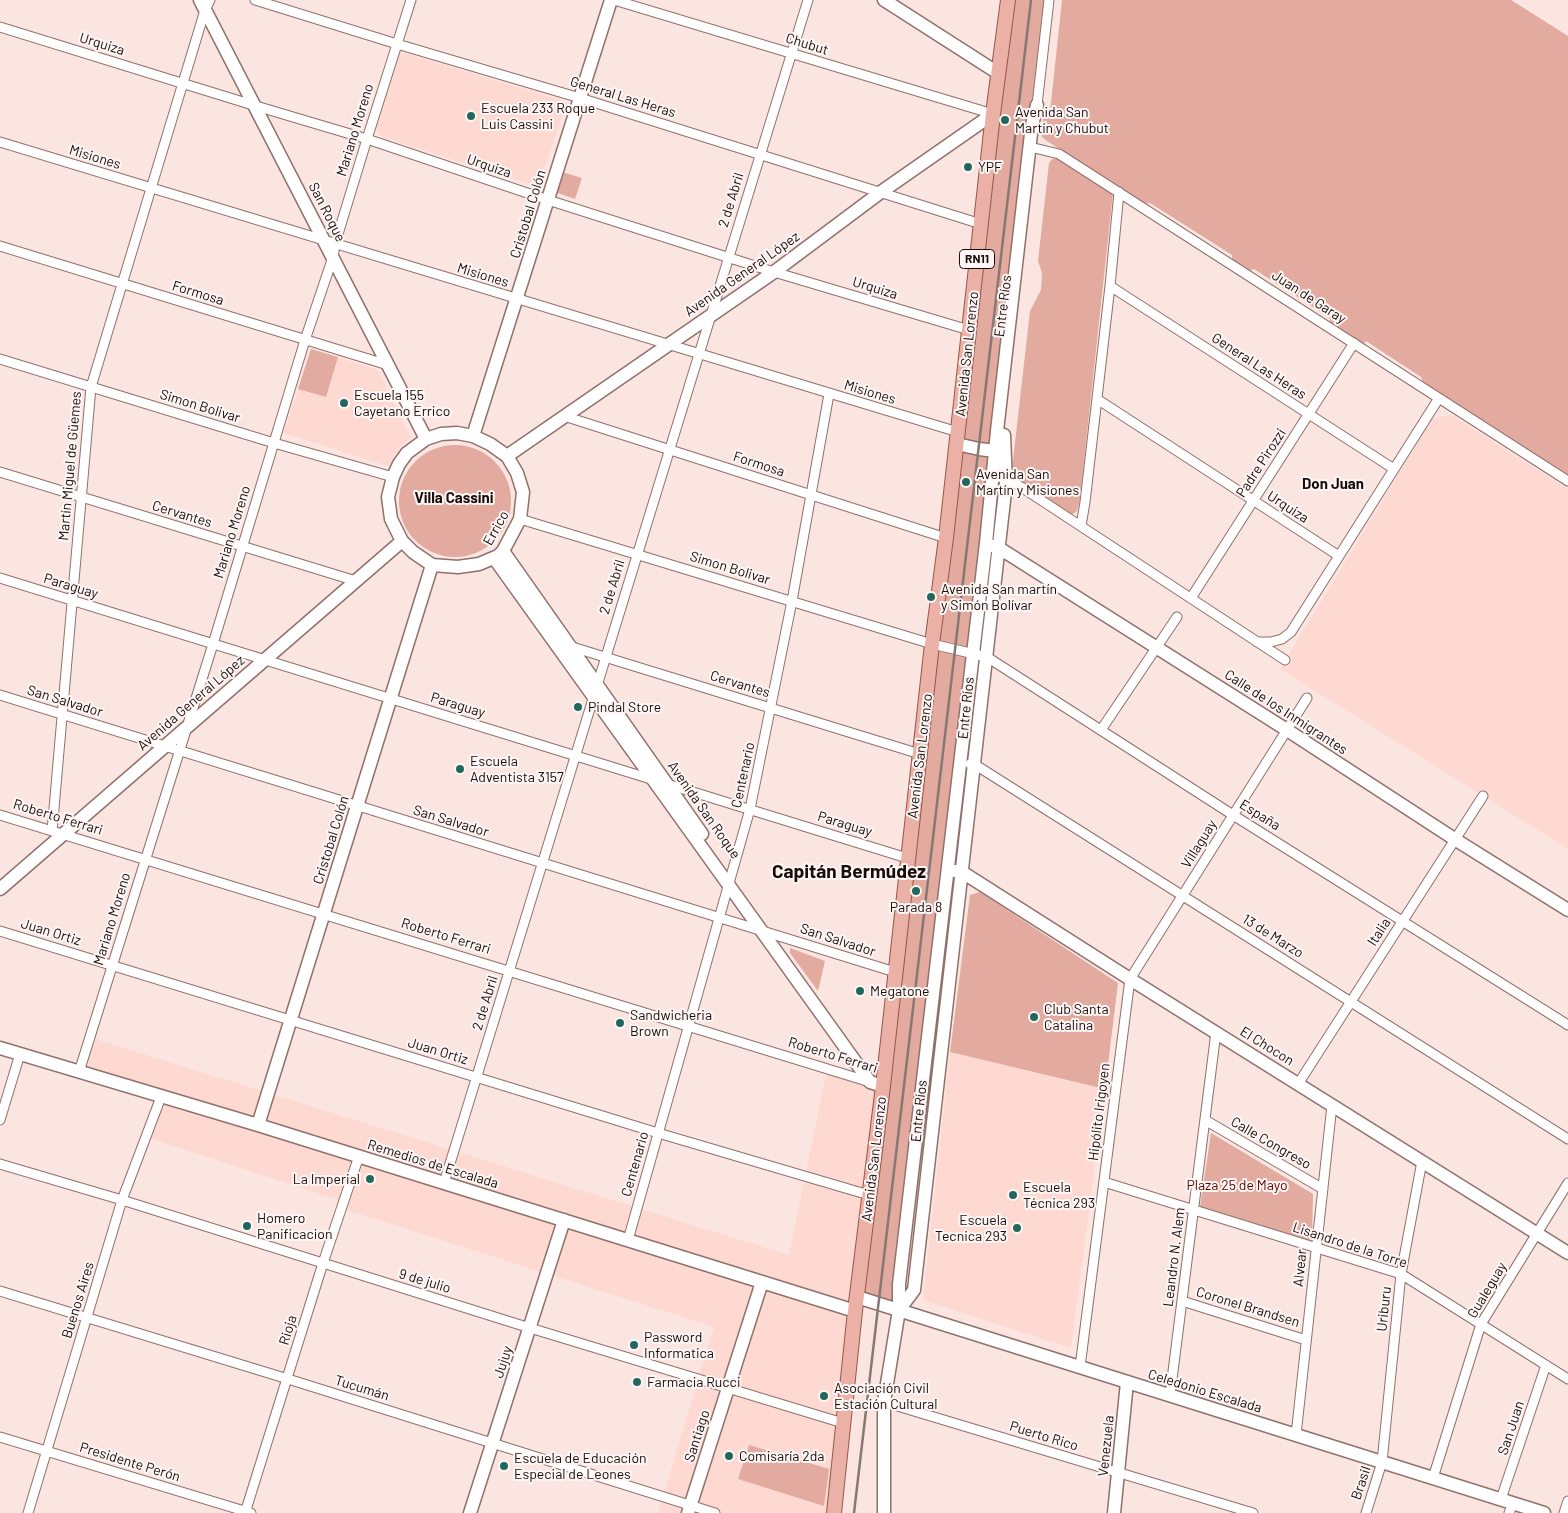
<!DOCTYPE html>
<html>
<head>
<meta charset="utf-8">
<style>
  body { margin:0 }
  canvas { display:block; background:#fbe5e1 }
</style>
</head>
<body>
<canvas width="1568" height="1513"></canvas>
<script>
const ctx = document.querySelector('canvas').getContext('2d');
ctx.lineJoin = 'round';
function paint(path, color) { ctx.fillStyle = color; ctx.fill(path, 'evenodd'); }
const poly = rows => new Path2D(rows.map(r => 'M' + r).join(''));
function trace(path, color, width, dash) { ctx.strokeStyle = color; ctx.lineWidth = width; ctx.lineCap = dash ? 'butt' : 'round'; ctx.setLineDash(dash || []); ctx.stroke(path); }
function drawText(font, color, halo, rows, align = 'center') {
  ctx.font = font + ' Barlow,sans-serif'; ctx.lineWidth = 4; ctx.setLineDash([]); ctx.textBaseline = 'middle'; ctx.strokeStyle = halo; ctx.fillStyle = color; for (const [text, x, y, turn = 0] of rows) {
    ctx.save(); ctx.translate(x, y); ctx.rotate((+turn || 0) * Math.PI / 180); ctx.textAlign = isNaN(turn) ? turn : align; if (halo) ctx.strokeText(text, 0, 0); ctx.fillText(text, 0, 0); ctx.restore();
  }
}
const built = poly([
  [404,53,567,102,538,187,380,136,376,129,400,54],
  [311,349,378,370,411,438,402,445,388,466,284,433],
  [1451,415,1568,489,1568,849,1280,669,1432,419],
  [95,1039,789,1255,827,1069,883,1086,834,1513,658,1513,714,1327,347,1210,348,1203,146,1137,161,1097,79,1072],
  [950,1052,1105,1089,1071,1348,923,1300]
]);
const green = poly([
  [1008,0,1049,0,899,1310,857,1297],
  [1062,0,1511,0,1568,36,1568,476,1423,383,1421,377,1366,341,1364,344,1330,323,1330,318,1254,269,1249,271,1232,260,1232,255,1150,203,1144,204,1047,141,1042,137,1041,132,1044,109,1050,112],
  [1060,158,1113,193,1080,498,1077,511,1073,514,1067,514,1017,482,1013,476,1012,469,1030,311,1041,290,1042,273,1038,261,1049,163,1052,159],
  [562,172,582,178,575,199,558,193,557,189],
  [311,349,338,357,326,397,298,389],
  '399 501a56 56 0 1 1 112 0a56 56 0 1 1-112 0Z',
  [980,892,1118,983,1105,1089,950,1052,970,895],
  [790,948,825,961,818,991,790,953],
  [1211,1133,1313,1194,1312,1241,1200,1207],
  [749,1445,829,1469,824,1506,738,1479]
]);
const street = poly([
  [255,0,397,44,580,98,981,224],
  [614,0,993,114],
  [0,27,256,106,367,139,548,200,774,272,969,330],
  [1037,105,1049,0],
  [0,142,958,432],
  [1030,147,1059,154,1568,481],
  [0,246,388,365],
  [1110,286,1394,469],
  [0,359,274,443,393,477],
  [1097,399,1339,556],
  [564,416,946,538],
  [0,472,356,581],
  [994,476,1006,479,1018,485,1285,660],
  [520,519,932,644,987,657,1233,815,1568,1025],
  [1081,526,1085,502,1110,286,1119,192],
  [0,578,654,780],
  [1191,598,1354,343],
  [1257,642,1271,642,1282,639,1291,632,1439,398],
  [569,646,920,754],
  [0,695,895,972],
  [1101,730,1177,617],
  [970,764,974,764,1568,1139],
  [667,784,907,858],
  [0,815,870,1082],
  [52,831,91,387,205,10,210,0],
  [0,931,658,1133,869,1195],
  [79,1072,213,644,305,340,333,257,335,244,367,139,411,0],
  [1298,1084,1483,796],
  [0,1120,20,1054],
  [1205,1120,1323,1189],
  [0,1164,122,1200,530,1328,843,1423],
  [1104,1182,1401,1274,1568,1379],
  [444,1183,808,0],
  [628,1240,750,809,792,601,829,394],
  [0,1291,288,1379,715,1513],
  [1182,1301,1306,1340],
  [1080,1367,1130,979,1307,698],
  [1170,1395,1216,1032],
  [884,1402,1253,1513],
  [1296,1435,1332,1105],
  [0,1437,251,1513],
  [1433,1478,1481,1324,1568,1183],
  [1501,1499,1546,1365],
  [28,1513,122,1200,161,1097],
  [245,1513,323,1263,359,1156],
  [1366,1513,1382,1462,1401,1274,1422,1161],
  [1509,1513,1513,1503],
  [1564,1513,1568,1501]
]);
const secondary = poly([
  [200,0,426,439],
  [884,0,998,73],
  [457,433,473,436,490,444,507,456,517,473,523,492,520,519,503,551,498,556,479,564,458,567,432,565,413,552,402,541,391,519,388,497,393,477,399,464,407,453,426,439,441,434,457,433],
  [473,436,611,0],
  [957,444,979,449,1003,452],
  [507,456,774,272,881,192,993,114],
  [993,546,999,548,1287,730,1456,840,1568,910],
  [503,551,702,834],
  [494,558,870,1082,883,1086],
  [955,871,962,872,1130,979,1568,1253],
  [0,889,402,541],
  [0,1048,258,1125,855,1311],
  [258,1125,432,565],
  [857,1297,1544,1513],
  [899,1310,914,1290,1006,483,1004,435],
  [470,1513,564,1220],
  [688,1513,762,1282],
  [884,1513,884,1402,899,1310,899,1284,986,543,997,431,1032,125,1037,105],
  [1114,1513,1127,1382]
]);
const primary = poly([
  [834,1513,855,1311,883,1086,932,644,946,538,993,114,1008,0]
]);
const rail = poly([
  [854,1513,1031,0]
]);
const markers = [
  [471,116,5,"#20685d"],
  [1005,120,5,"#20685d"],
  [968,167,5,"#20685d"],
  [344,403,5,"#20685d"],
  [966,482,5,"#20685d"],
  [931,597,5,"#20685d"],
  [578,707,5,"#20685d"],
  [460,769,5,"#20685d"],
  [916,891,5,"#20685d"],
  [860,991,5,"#20685d"],
  [1034,1017,5,"#20685d"],
  [620,1023,5,"#20685d"],
  [370,1179,5,"#20685d"],
  [1013,1195,5,"#20685d"],
  [247,1226,5,"#20685d"],
  [1017,1228,5,"#20685d"],
  [634,1345,5,"#20685d"],
  [637,1382,5,"#20685d"],
  [824,1396,5,"#20685d"],
  [729,1456,5,"#20685d"],
  [504,1466,5,"#20685d"]
];
const shields = [
  [977,259,35]
];
const shieldNames = [
  ["RN11",977,259]
];
const streetNames = [
  ["Urquiza",102,44,17],
  ["Chubut",807,44,17],
  ["General Las Heras",623,97,17],
  ["Mariano Moreno",355,130,-73],
  ["Misiones",95,157,17],
  ["Urquiza",489,166,19],
  ["2 de Abril",731,200,-73],
  ["San Roque",327,212,63],
  ["Cristobal Colón",528,214,-73],
  ["Avenida General López",742,274,-35],
  ["Misiones",483,275,17],
  ["Urquiza",875,288,17],
  ["Formosa",198,293,17],
  ["Juan de Garay",1309,297,33],
  ["Entre Ríos",1003,306,-83],
  ["Avenida San Lorenzo",967,354,-84],
  ["General Las Heras",1259,366,33],
  ["Misiones",870,392,17],
  ["Simon Bolivar",200,406,17],
  ["Padre Pirozzi",1261,463,-57],
  ["Formosa",759,464,18],
  ["Martín Miguel de Güemes",70,466,-85],
  ["Urquiza",1288,507,33],
  ["Cervantes",182,514,17],
  ["Errico",496,528,-61],
  ["Mariano Moreno",232,532,-73],
  ["Simon Bolivar",730,568,17],
  ["Paraguay",71,586,17],
  ["2 de Abril",612,587,-73],
  ["Cervantes",740,684,17],
  ["San Salvador",65,701,17],
  ["Avenida General López",191,703,-41],
  ["Paraguay",458,705,17],
  ["Entre Ríos",966,708,-84],
  ["Calle de los Inmigrantes",1286,712,33],
  ["Avenida San Lorenzo",920,756,-83],
  ["Centenario",743,775,-78],
  ["Avenida San Roque",704,810,55],
  ["España",1260,815,32],
  ["Roberto Ferrari",58,817,17],
  ["San Salvador",451,821,17],
  ["Paraguay",845,824,17],
  ["Cristobal Colón",331,840,-73],
  ["Villaguay",1199,844,-58],
  ["Mariano Moreno",112,919,-73],
  ["Juan Ortiz",51,932,17],
  ["Italia",1379,932,-57],
  ["Roberto Ferrari",446,936,17],
  ["13 de Marzo",1273,936,32],
  ["San Salvador",838,940,18],
  ["2 de Abril",485,1003,-73],
  ["El Chocon",1267,1046,32],
  ["Juan Ortiz",438,1051,17],
  ["Roberto Ferrari",833,1055,17],
  ["Entre Ríos",919,1111,-84],
  ["Hipólito Irigoyen",1099,1112,-83],
  ["Calle Congreso",1271,1143,30],
  ["Avenida San Lorenzo",874,1159,-83],
  ["Remedios de Escalada",433,1164,17],
  ["Centenario",635,1164,-74],
  ["Lisandro de la Torre",1350,1245,18],
  ["Leandro N. Alem",1174,1257,-83],
  ["Alvear",1300,1268,-84],
  ["9 de julio",425,1281,17],
  ["Gualeguay",1487,1290,-59],
  ["Buenos Aires",78,1300,-73],
  ["Coronel Brandsen",1248,1307,17],
  ["Uriburu",1384,1309,-84],
  ["Rioja",288,1330,-73],
  ["Jujuy",503,1362,-72],
  ["Tucumán",362,1388,17],
  ["Celedonio Escalada",1205,1391,17],
  ["San Juan",1511,1428,-72],
  ["Santiago",697,1436,-72],
  ["Puerto Rico",1044,1436,17],
  ["Venezuela",1106,1446,-84],
  ["Presidente Perón",130,1462,17],
  ["Brasil",1361,1483,-72]
];
const poiNames = [
  ["Escuela 233 Roque",481,108],
  ["Luis Cassini",481,124],
  ["Avenida San",1015,112],
  ["Martín y Chubut",1015,128],
  ["YPF",978,167],
  ["Escuela 155",354,395],
  ["Cayetano Errico",354,411],
  ["Avenida San",976,474],
  ["Martín y Misiones",976,490],
  ["Avenida San martín",941,589],
  ["y Simón Bolívar",941,605],
  ["Pindal Store",588,707],
  ["Escuela",470,761],
  ["Adventista 3157",470,777],
  ["Parada 8",916,907,"center"],
  ["Megatone",870,991],
  ["Club Santa",1044,1009],
  ["Catalina",1044,1025],
  ["Sandwicheria",630,1015],
  ["Brown",630,1031],
  ["La Imperial",360,1179,"right"],
  ["Escuela",1023,1187],
  ["Técnica 293",1023,1203],
  ["Homero",257,1218],
  ["Panificacion",257,1234],
  ["Escuela",1007,1220,"right"],
  ["Tecnica 293",1007,1236,"right"],
  ["Password",644,1337],
  ["Informatica",644,1353],
  ["Farmacia Rucci",647,1382],
  ["Asociación Civil",834,1388],
  ["Estación Cultural",834,1404],
  ["Comisaría 2da",739,1456],
  ["Escuela de Educación",514,1458],
  ["Especial de Leones",514,1474]
];
const parkNames = [
  ["Plaza 25 de Mayo",1237,1185]
];
const neighbourhoodNames = [
  ["Don Juan",1333,484],
  ["Villa Cassini",454,498]
];
const districtNames = [
  ["Capitán Bermúdez",849,872]
];
paint(built, '#fdd9d2');
paint(green, '#e3aa9f');
trace(street, '#90706a', 11);
trace(secondary, '#90706a', 15);
trace(primary, '#985649', 16);
trace(street, '#fff', 9);
trace(secondary, '#fff', 12);
trace(primary, '#ebb1a6', 14);
trace(rail, '#887874', 2.5);
for (const [x, y, r, color] of markers) { const dot = new Path2D(); dot.arc(x, y, r, 0, 2 * Math.PI); ctx.fillStyle = color; ctx.fill(dot); trace(dot, '#fef6f5', 2); }
for (const [x, y, w] of shields) { const box = new Path2D(); box.roundRect(x - w / 2, y - 9.5, w, 19, 4); ctx.fillStyle = '#fef6f5'; ctx.fill(box); trace(box, '#180d0a', 1); }
drawText('bold 12px', '#180d0a', null, shieldNames);
drawText('14px', '#180d0a', '#fef6f5', streetNames);
drawText('14px', '#180d0a', '#fef6f5', poiNames, 'left');
drawText('14px', '#5f0300', '#fef6f5', parkNames);
drawText('bold 15px', '#180d0a', '#fef6f5', neighbourhoodNames);
drawText('bold 19px', '#180d0a', '#fef6f5', districtNames);
</script>
</body>
</html>
